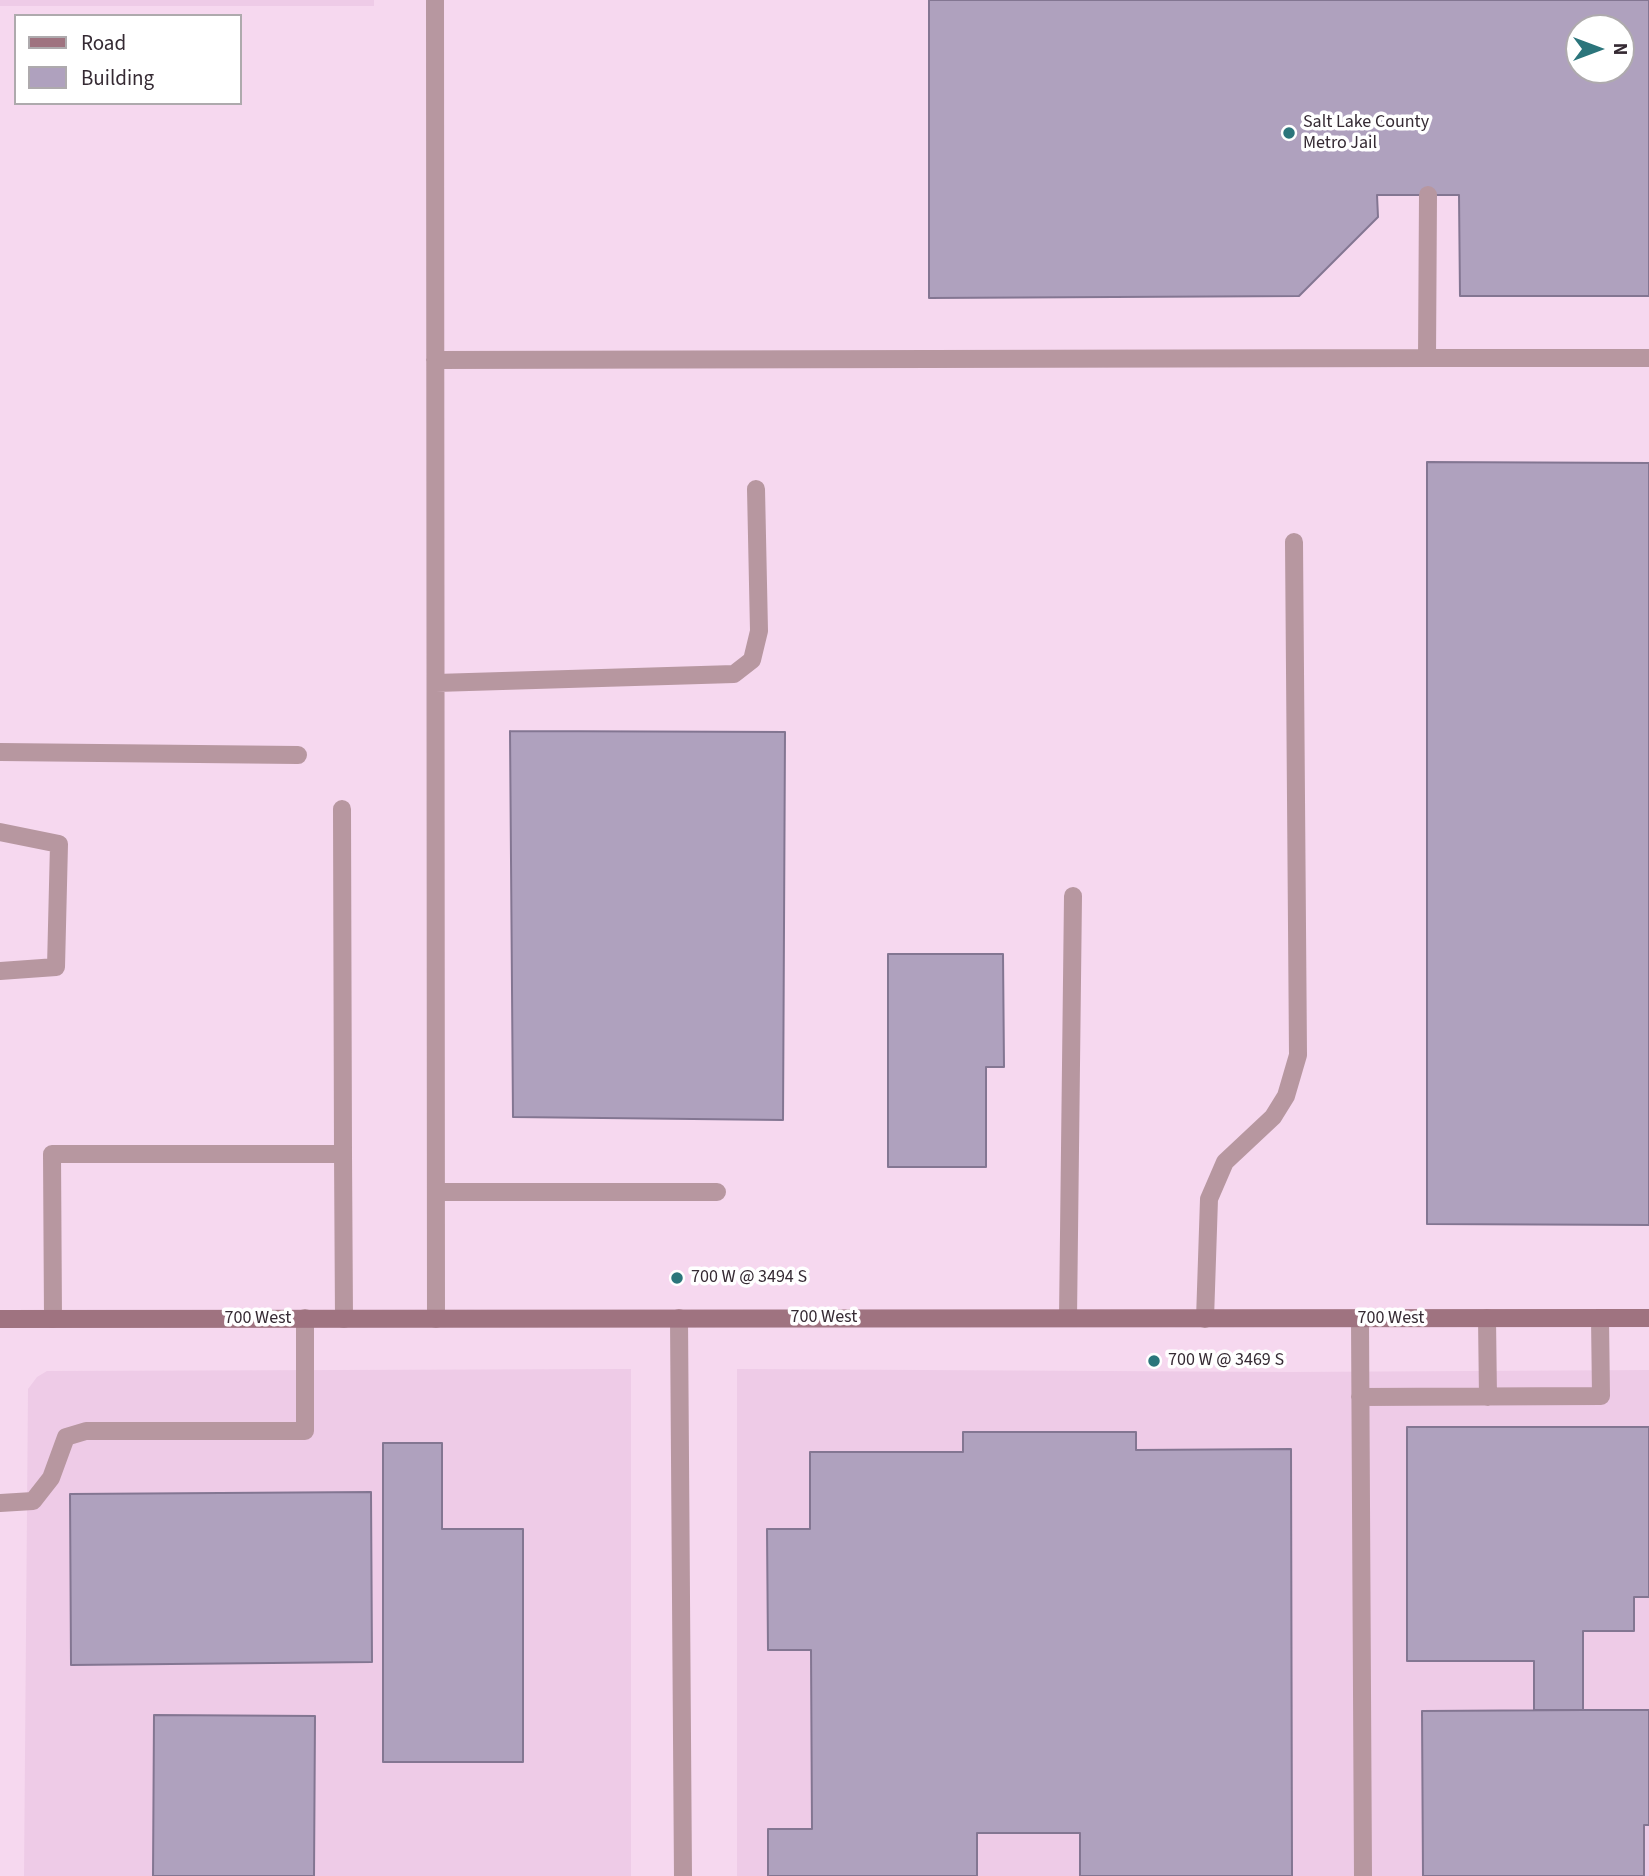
<!DOCTYPE html>
<html>
<head>
<meta charset="utf-8">
<style>
  body { margin:0 }
  #map { position:relative; width:1649px; height:1876px; overflow:hidden; background:#f6d8ef; font-family:"Source Sans 3",sans-serif }
  canvas { display:block }
  .legend { position:absolute; left:14px; top:14px; width:228px; height:91px; box-sizing:border-box; background:#fff; border:2px solid #aeaaad; margin:0; padding:9px 12px; list-style:none; font-size:21px; color:#352a33 }
  .legend li { display:flex; align-items:center; gap:14px; height:35px }
  .legend b { width:35px; border:2px solid #aeaaad }
  .north { position:absolute; left:1565px; top:14px; width:70px; height:70px; box-sizing:border-box; background:#fff; border:2px solid #aeaaad; border-radius:50%; rotate:90deg; font-size:19px; font-weight:700; line-height:28px; text-align:center; color:#352a33 }
  .north::after { content:''; display:block; margin:auto; width:24px; height:32px; background:#2b757b; clip-path:polygon(50% 0,100% 100%,50% 72%,0 100%) }
</style>
</head>
<body>
<div id="map">
<canvas width="1649" height="1876"></canvas>
<ul class="legend">
<li><b style="height:9px;background:#9f7380"></b>Road</li>
<li><b style="height:19px;background:#afa1be"></b>Building</li>
</ul>
<div class="north">N</div>
</div>
<script>
const ctx = document.querySelector('canvas').getContext('2d');
ctx.lineJoin = 'round';
function paint(path, color) { ctx.fillStyle = color; ctx.fill(path, 'evenodd'); }
const poly = rows => new Path2D(rows.map(r => 'M' + r).join(''));
function trace(path, color, width, dash) { ctx.strokeStyle = color; ctx.lineWidth = width; ctx.lineCap = dash ? 'butt' : 'round'; ctx.setLineDash(dash || []); ctx.stroke(path); }
function drawText(font, color, halo, rows, align = 'center') {
  ctx.font = font + ' "Source Sans 3",sans-serif'; ctx.lineWidth = 7; ctx.setLineDash([]); ctx.textBaseline = 'middle'; ctx.strokeStyle = halo; ctx.fillStyle = color; for (const [text, x, y, turn = 0] of rows) {
    ctx.save(); ctx.translate(x, y); ctx.rotate((+turn || 0) * Math.PI / 180); ctx.textAlign = isNaN(turn) ? turn : align; if (halo) ctx.strokeText(text, 0, 0); ctx.fillText(text, 0, 0); ctx.restore();
  }
}
const built = poly([
  [0,0,374,0,374,6,0,6],
  [631,1369,631,1876,24,1876,28,1389,37,1377,47,1371],
  [737,1369,1291,1372,1649,1370,1649,1876,737,1876]
]);
const building = poly([
  [929,0,1649,0,1649,296,1460,296,1459,195,1377,195,1378,217,1299,296,929,298,929,0],
  [1579,28,1621,28,1621,70,1579,70,1579,28],
  [1427,462,1649,463,1649,1225,1427,1224,1427,462],
  [510,731,785,732,783,1120,513,1117,510,731],
  [888,954,1003,954,1004,1067,986,1067,986,1167,888,1167,888,954],
  [1407,1427,1649,1427,1649,1597,1634,1597,1634,1631,1583,1631,1583,1710,1534,1710,1534,1661,1407,1661,1407,1427],
  [963,1432,1136,1432,1136,1450,1291,1449,1292,1876,1080,1876,1080,1833,977,1833,977,1876,768,1876,768,1829,812,1829,811,1650,768,1650,767,1529,810,1529,810,1452,963,1452,963,1432],
  [383,1443,442,1443,442,1529,523,1529,523,1762,383,1762,383,1443],
  [371,1492,372,1662,71,1665,70,1494,371,1492],
  [1583,1710,1649,1710,1649,1825,1644,1825,1644,1876,1423,1876,1422,1711,1583,1710],
  [154,1715,315,1716,314,1876,153,1876,154,1715]
]);
const lane = poly([
  [435,0,436,1319],
  [1427,358,1649,358],
  [435,360,1427,358,1428,195],
  [436,683,734,674,752,660,759,631,756,489],
  [0,752,298,755],
  [342,809,343,1154],
  [0,832,59,844,56,967,0,971],
  [436,1192,717,1192],
  [679,1318,683,1876],
  [1068,1318,1073,896],
  [1487,1318,1488,1397],
  [53,1319,52,1154,343,1154,344,1319],
  [1205,1319,1209,1199,1225,1162,1273,1117,1286,1096,1298,1055,1294,542],
  [1360,1319,1363,1876],
  [1360,1397,1601,1396,1600,1318],
  [0,1503,33,1501,51,1478,66,1437,86,1431,305,1431,305,1318]
]);
const secondary = poly([
  [0,1319,1649,1318]
]);
const markers = [
  [1289,133,7,"#2b757b"],
  [677,1278,7,"#2b757b"],
  [1154,1361,7,"#2b757b"]
];
const poiNames = [
  ["Salt Lake County",1303,123],
  ["Metro Jail",1303,144],
  ["700 W @ 3494 S",691,1278],
  ["700 W @ 3469 S",1168,1361]
];
const streetNames = [
  ["700 West",824,1318],
  ["700 West",258,1319],
  ["700 West",1391,1319]
];
paint(built, '#eecbe7');
paint(building, '#afa1be');
trace(building, '#837692', 2);
trace(lane, '#b797a0', 18);
trace(secondary, '#9f7380', 18);
for (const [x, y, r, color] of markers) { const dot = new Path2D(); dot.arc(x, y, r, 0, 2 * Math.PI); ctx.fillStyle = color; ctx.fill(dot); trace(dot, '#fff', 2.5); }
drawText('18px', '#352a33', '#fff', poiNames, 'left');
drawText('18px', '#352a33', '#fff', streetNames);
</script>
</body>
</html>
